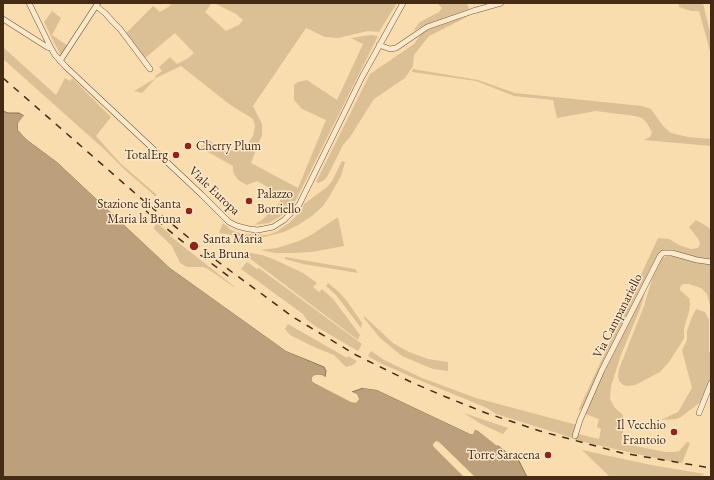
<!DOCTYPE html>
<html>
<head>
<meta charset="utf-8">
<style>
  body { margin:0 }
  #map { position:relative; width:714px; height:480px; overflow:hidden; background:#faddaf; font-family:"EB Garamond",serif }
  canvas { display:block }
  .frame { position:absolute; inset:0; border:4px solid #452a16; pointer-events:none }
</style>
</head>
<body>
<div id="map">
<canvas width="714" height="480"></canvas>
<div class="frame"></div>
</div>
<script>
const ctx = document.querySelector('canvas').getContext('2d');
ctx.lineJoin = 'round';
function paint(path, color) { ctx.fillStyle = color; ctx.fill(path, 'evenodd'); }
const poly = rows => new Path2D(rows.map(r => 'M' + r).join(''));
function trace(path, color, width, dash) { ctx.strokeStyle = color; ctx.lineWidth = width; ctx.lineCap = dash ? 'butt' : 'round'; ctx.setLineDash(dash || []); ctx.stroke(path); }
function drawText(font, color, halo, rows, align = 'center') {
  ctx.font = font + ' "EB Garamond",serif'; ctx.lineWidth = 3; ctx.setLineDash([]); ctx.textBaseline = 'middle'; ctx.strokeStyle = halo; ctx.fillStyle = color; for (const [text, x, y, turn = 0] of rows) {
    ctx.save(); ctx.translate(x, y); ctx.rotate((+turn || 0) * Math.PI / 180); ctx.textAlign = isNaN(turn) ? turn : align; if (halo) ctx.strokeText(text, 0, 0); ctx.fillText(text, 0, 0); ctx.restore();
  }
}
const green = poly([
  [171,3,212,3,205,12,226,31,239,25,243,20,236,14,214,3,397,3,379,32,368,31,338,38,325,37,306,28,253,106,262,124,262,135,251,163,298,188,326,120,302,109,294,100,294,85,298,82,307,80,337,100,363,44,351,38,371,35,378,36,293,206,288,212,269,223,254,225,262,220,280,202,280,199,266,186,257,181,247,185,238,180,233,172,233,166,201,148,207,139,226,151,244,149,253,136,255,126,253,119,229,104,181,66,156,78,142,93,134,91,156,78,155,76,162,71,159,67,170,57,177,64,187,59,194,53,175,33,144,59,125,34,153,6,160,12,170,6],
  [439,3,467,3,469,9,424,25,413,31,420,22,439,12,442,8,438,4],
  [679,3,703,3,711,36,711,55,699,11,691,11,679,7],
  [52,11,61,18,52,35,68,46,61,56,44,22],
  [469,16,429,36,414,55,413,66,405,78,374,99,350,137,343,145,327,177,323,181,318,183,316,182,370,74,414,44,421,34,430,29],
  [3,47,56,95,65,78,70,81,72,78,111,117,96,136,120,163,157,195,155,196,125,170,105,150,3,59],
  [413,69,478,80,515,93,642,106,651,109,663,126,671,133,688,137,711,139,711,146,644,140,650,137,652,132,647,123,642,118,635,116,596,111,557,118,553,100,514,96,476,81,412,72],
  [342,161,345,162,341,176,329,197,323,206,312,216,298,225,284,232,265,237,245,237,219,233,223,223,231,230,242,234,267,235,276,232,289,223,302,210,304,204,327,187,332,181],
  [338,217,344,246,312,252,291,253,276,253,260,250,277,248,299,241,311,235],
  [696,220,711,229,711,260,698,259,671,251,662,251,584,407,578,411,658,238,669,239,679,245,691,249,698,248,700,244,699,240,689,227],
  [157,223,171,235,170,236,235,287,234,287,208,269,203,267,187,267,180,263,172,246,154,229,154,227],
  [240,251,262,255,273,259,303,273,317,283,313,287,319,292,322,289,333,299,360,335,358,340],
  [670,255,675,255,700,263,709,264,711,265,711,309,707,294,701,288,689,284,683,284,680,287,680,290,689,298,690,304,689,312,684,328,684,338,680,345,668,363,660,372,635,385,628,386,623,385,619,381,618,375,619,369,644,306,652,279,661,258],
  [285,257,355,269,358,273,303,264,285,259],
  [247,262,257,269,259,268,362,344,358,351,315,326,306,319,303,314,241,269],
  [328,283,338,291,347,301,362,323,361,328,336,295,326,286],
  [648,283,640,309,621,355,611,386,610,399,615,408,622,414,625,420,621,443,665,452,674,452,679,451,687,442,690,443,682,463,664,460,575,440,578,434,599,439,601,429,597,427,599,419,585,414,595,390],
  [696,309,705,312,709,320,709,352,711,354,711,378,702,401,681,417,676,419,661,420,678,412,692,388,682,350,687,340,687,331,692,317],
  [364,316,393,343,409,352,428,359,448,362,448,371,433,369,402,356,380,338,364,318],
  [288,324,347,358,348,356,357,361,353,365,346,367,334,355,314,347,290,335,285,329],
  [371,351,384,360,422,378,476,398,577,425,573,438,496,414,487,408,414,378,378,362,368,356],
  [464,413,508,428,503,434,481,424],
  [582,450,651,465,705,474,698,477,610,477]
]);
const water = poly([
  [3,111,8,113,19,113,24,116,18,123,18,130,26,139,57,162,170,268,286,351,324,367,326,371,325,377,322,375,312,377,314,383,356,403,357,394,352,392,363,388,377,390,470,434,475,430,478,431,514,458,518,459,527,477,3,477,3,111]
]);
const pier = poly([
  [25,114,26,116,20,124,20,129,27,137,58,161,171,266,287,349,317,361,326,367,286,351,170,268,57,162,26,139,18,130,18,123],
  [315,375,322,375,327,378,325,379,316,377,314,380,315,382,352,400,355,401,356,399,355,395,351,393,350,391,357,394,359,399,356,403,351,402,314,383,312,381,312,377],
  [361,386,378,388,471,432,475,429,479,429,498,444,497,446,478,431,475,430,473,434,470,434,377,390,363,388],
  [436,441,439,442,475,477,464,477,433,446,433,444]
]);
const minor = poly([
  [29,3,51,48,55,55,66,67,202,195,229,222,237,226,249,229,258,230,273,227,284,220,299,205,362,77,403,3],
  [96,6,105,13,113,22,120,29,150,69],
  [3,19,47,47,51,48],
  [379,45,390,49,396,48,427,27,473,11,501,3],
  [60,61,98,3],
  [699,413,711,383],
  [575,436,580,420,602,370,660,256,663,253,672,253,697,260,711,262]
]);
const rail = poly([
  [3,78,144,201,217,261,293,317,356,355,411,382,446,397,486,413,540,431,622,453,711,468],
  [146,211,178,238,232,279]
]);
const markers = [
  [188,146,4,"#8f2418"],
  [176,155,4,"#8f2418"],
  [249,201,4,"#8f2418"],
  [189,211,4,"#8f2418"],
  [194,246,5,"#8f2418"],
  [674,432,4,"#8f2418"],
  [548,455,4,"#8f2418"]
];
const poiNames = [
  ["Cherry Plum",196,146,"left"],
  ["TotalErg",168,155],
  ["Palazzo",257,194,"left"],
  ["Borriello",257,209,"left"],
  ["Stazione di Santa",181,204],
  ["Maria la Bruna",181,219],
  ["Santa Maria",203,239,"left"],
  ["La Bruna",203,254,"left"],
  ["Il Vecchio",666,425],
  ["Frantoio",666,440],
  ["Torre Saracena",540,455]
];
const streetNames = [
  ["Viale Europa",214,191,43],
  ["Via Campanariello",618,316,-63]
];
paint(green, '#dbbf95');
paint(water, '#bca07b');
trace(water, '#8c7153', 1);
paint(pier, '#faddaf');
trace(minor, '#72573c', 6);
trace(minor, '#fce9cb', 5);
trace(rail, '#452a16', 1.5, [7, 7]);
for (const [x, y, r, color] of markers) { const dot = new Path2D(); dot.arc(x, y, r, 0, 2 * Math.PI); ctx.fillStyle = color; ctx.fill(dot); trace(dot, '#fce9cb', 1.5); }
drawText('13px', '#452a16', '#fce9cb', poiNames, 'right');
drawText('13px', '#452a16', '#fce9cb', streetNames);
</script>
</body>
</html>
